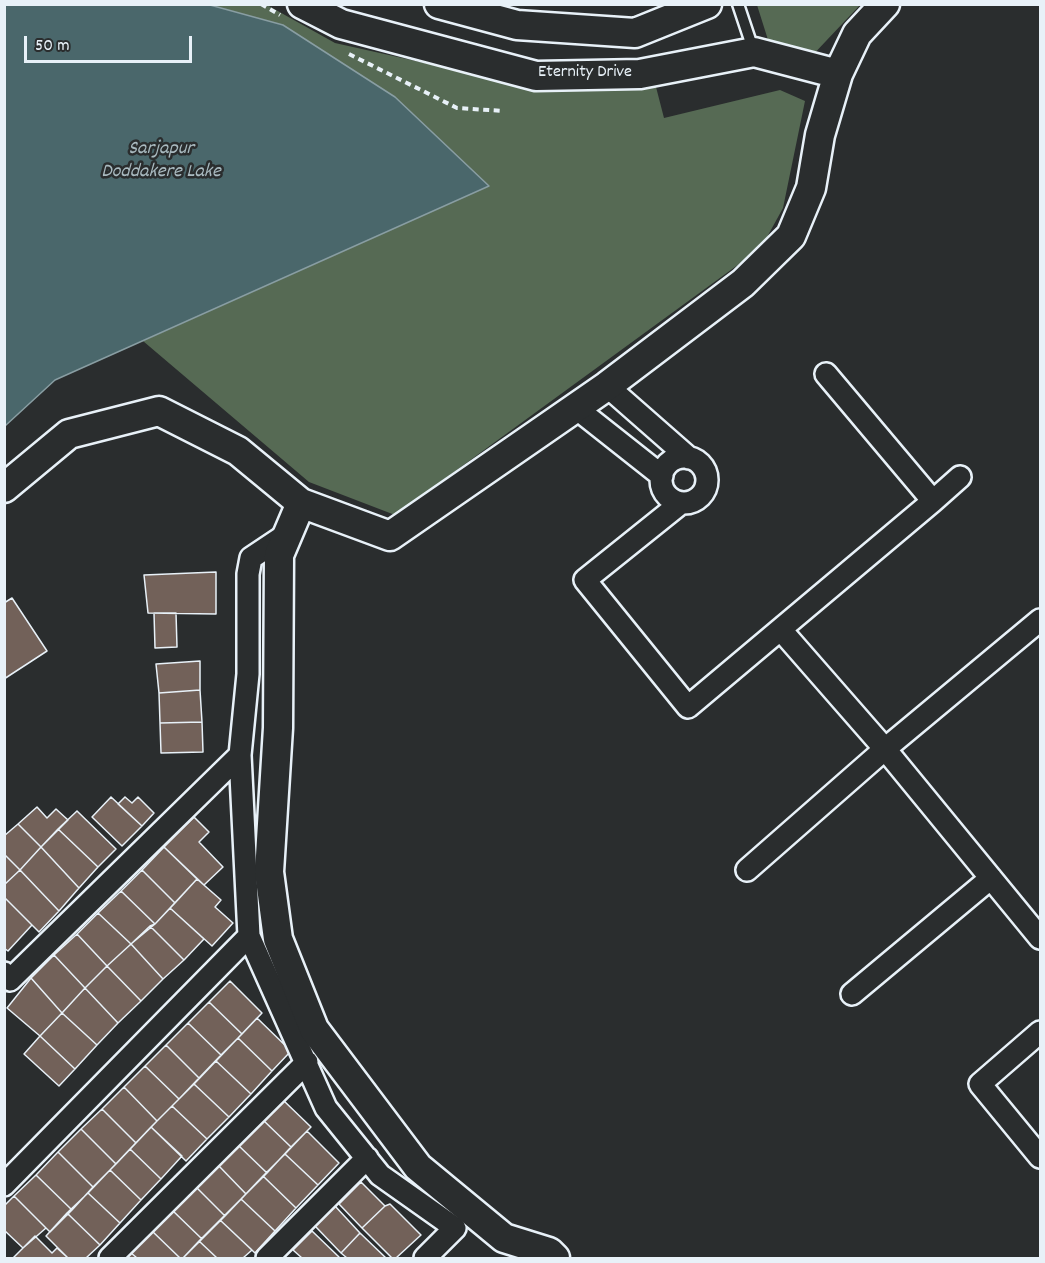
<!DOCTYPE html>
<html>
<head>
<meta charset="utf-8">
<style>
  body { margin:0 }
  #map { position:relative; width:1045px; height:1263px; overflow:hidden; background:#2a2d2e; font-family:Dekko,sans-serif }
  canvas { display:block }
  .frame { position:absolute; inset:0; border:6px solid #e8f1f8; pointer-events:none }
  .scale { position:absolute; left:24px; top:36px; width:168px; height:27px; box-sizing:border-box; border:3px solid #e8f1f8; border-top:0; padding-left:8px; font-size:18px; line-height:21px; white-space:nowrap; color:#e8f1f8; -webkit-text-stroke:4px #2a2d2e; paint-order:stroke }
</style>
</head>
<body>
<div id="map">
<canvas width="1045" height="1263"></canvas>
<div class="frame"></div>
<div class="scale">50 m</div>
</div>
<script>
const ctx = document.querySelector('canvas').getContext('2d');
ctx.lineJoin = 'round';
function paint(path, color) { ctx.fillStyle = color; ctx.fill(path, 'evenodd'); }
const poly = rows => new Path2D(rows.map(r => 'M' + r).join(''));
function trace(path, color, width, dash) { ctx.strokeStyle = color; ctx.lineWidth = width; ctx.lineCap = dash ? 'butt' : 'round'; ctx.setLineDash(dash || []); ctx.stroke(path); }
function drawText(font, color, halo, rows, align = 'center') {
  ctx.font = font + ' Dekko,sans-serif'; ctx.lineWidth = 5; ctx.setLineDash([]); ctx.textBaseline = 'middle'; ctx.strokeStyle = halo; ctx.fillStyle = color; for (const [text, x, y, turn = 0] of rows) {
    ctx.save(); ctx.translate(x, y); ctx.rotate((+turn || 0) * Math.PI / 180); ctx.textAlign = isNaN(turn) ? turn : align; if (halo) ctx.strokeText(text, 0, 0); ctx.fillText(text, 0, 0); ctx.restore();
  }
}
const green = poly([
  [210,5,267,5,335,43,519,84,656,87,664,118,780,90,805,101,783,208,761,248,395,515,309,482,143,341,489,186,283,25],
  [757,5,860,5,809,59,769,43]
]);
const water = poly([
  [5,4,210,5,283,25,395,97,489,186,55,380,5,426,5,4]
]);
const building = poly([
  [216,572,216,614,148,613,144,575,216,572],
  [12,598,47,651,4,679,4,603,12,598],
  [154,613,176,613,177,647,155,648,154,613],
  [200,661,200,690,159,693,156,664,200,661],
  [200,690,202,722,160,723,159,693,200,690],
  [202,722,203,752,161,753,160,723,202,722],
  [111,797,142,826,122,846,92,817,111,797],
  [125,797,132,803,138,797,154,813,142,826,118,804,125,797],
  [37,807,47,818,56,809,68,820,41,847,18,824,37,807],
  [77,811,116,849,98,867,58,829,77,811],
  [194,817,209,832,199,842,223,867,204,885,164,847,194,817],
  [18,824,41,847,20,870,4,854,4,836,18,824],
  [58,829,98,867,79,888,41,847,58,829],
  [41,847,79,888,59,911,20,870,41,847],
  [164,847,197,879,175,903,142,870,164,847],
  [4,854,20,870,4,885,4,854],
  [20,870,59,911,39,932,4,897,4,885,20,870],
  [142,870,175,903,155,924,121,891,142,870],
  [197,879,221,900,215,907,233,923,212,946,170,908,197,879],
  [121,891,155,924,131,944,98,913,121,891],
  [4,897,32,925,8,951,4,948,4,897],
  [170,908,204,939,184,960,150,926,155,924,170,908],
  [98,913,131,944,107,966,77,934,98,913],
  [150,926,184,960,163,979,131,944,150,926],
  [77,934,107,966,85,988,54,955,77,934],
  [131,944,163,979,141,1001,107,966,131,944],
  [54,955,85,988,62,1013,31,978,54,955],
  [107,966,141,1001,118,1023,85,988,107,966],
  [31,978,62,1013,40,1036,7,1008,31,978],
  [230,981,262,1013,242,1034,209,1002,230,981],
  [85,988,118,1023,97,1045,62,1013,85,988],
  [209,1002,242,1034,221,1055,188,1023,209,1002],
  [62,1013,97,1045,75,1069,40,1036,62,1013],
  [257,1018,291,1051,272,1071,238,1038,257,1018],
  [188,1023,221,1055,199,1078,166,1045,188,1023],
  [40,1036,75,1069,59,1086,24,1054,40,1036],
  [238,1038,272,1071,251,1094,216,1061,238,1038],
  [166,1045,199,1078,179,1099,145,1066,166,1045],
  [216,1061,251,1094,229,1117,194,1084,216,1061],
  [145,1066,179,1099,157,1121,124,1087,145,1066],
  [194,1084,229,1117,207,1139,172,1106,194,1084],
  [124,1087,157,1121,136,1143,102,1109,124,1087],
  [283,1100,311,1127,291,1147,263,1120,283,1100],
  [172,1106,207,1139,186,1161,151,1127,172,1106],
  [102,1109,136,1143,116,1164,81,1129,102,1109],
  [263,1120,291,1147,267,1173,238,1145,263,1120],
  [151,1127,182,1156,161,1179,130,1149,151,1127],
  [81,1129,116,1164,93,1187,58,1152,81,1129],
  [307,1131,339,1163,318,1185,285,1154,307,1131],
  [238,1145,267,1173,246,1194,218,1165,238,1145],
  [130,1149,161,1179,141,1200,110,1170,130,1149],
  [58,1152,93,1187,72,1210,36,1175,58,1152],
  [285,1154,318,1185,296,1208,263,1176,285,1154],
  [218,1165,246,1194,225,1216,196,1187,218,1165],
  [110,1170,141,1200,120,1223,88,1193,110,1170],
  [36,1175,72,1210,50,1232,14,1196,36,1175],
  [263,1176,296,1208,275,1231,241,1199,263,1176],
  [361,1182,385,1206,362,1228,339,1204,361,1182],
  [196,1187,225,1216,202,1239,172,1210,196,1187],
  [88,1193,120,1223,100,1245,67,1213,88,1193],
  [14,1196,46,1228,23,1248,4,1230,4,1206,14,1196],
  [241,1199,275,1231,255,1253,220,1220,241,1199],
  [390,1204,421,1235,396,1258,392,1258,362,1228,385,1206,390,1204],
  [335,1206,360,1233,341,1253,315,1226,335,1206],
  [172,1210,202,1239,183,1258,180,1258,152,1231,172,1210],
  [67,1213,100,1245,86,1258,68,1258,46,1236,67,1213],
  [220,1220,252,1250,243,1258,217,1258,199,1241,220,1220],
  [152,1231,180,1258,137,1258,130,1252,152,1231],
  [312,1231,339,1257,337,1258,302,1258,293,1250,312,1231],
  [360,1233,386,1258,347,1258,341,1253,360,1233],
  [35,1236,52,1253,57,1248,68,1258,13,1258,35,1236],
  [199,1241,217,1258,183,1258,199,1241],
  [130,1252,137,1258,124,1258,130,1252]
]);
const path = poly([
  [261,4,280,15],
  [349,54,457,108,504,111]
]);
const lane = poly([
  [738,4,754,52]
]);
const street = poly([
  [607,386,689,458],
  [576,408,662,476],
  '661 480a23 23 0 1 1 46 0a23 23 0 1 1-46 0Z',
  [933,501,960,477],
  [681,503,585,580,688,707,933,501,826,374],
  [781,630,885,749,1040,938],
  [747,870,885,749,1040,620],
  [249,936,326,1108,380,1175,455,1228,425,1258],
  [4,973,10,980,240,755],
  [852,994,991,878],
  [1040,1032,980,1084,1040,1157],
  [4,1185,249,936,240,755,248,674,248,574,251,558,287,534],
  [110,1258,307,1062],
  [267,1258,367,1158]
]);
const secondary = poly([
  [302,4,341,24,536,76,640,74,754,52,838,74],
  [439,4,517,25,635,33,707,4],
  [4,488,69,434,159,411,238,451,301,503,390,536,607,386,743,283,791,236,811,188,820,135,838,74,857,34,885,4],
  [301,503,279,555,278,728,269,872,278,939,314,1029,418,1167,504,1238,549,1252,555,1258]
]);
const streetNames = [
  ["Eternity Drive",585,74]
];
const waterNames = [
  ["Sarjapur",161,150],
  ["Doddakere Lake",161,173]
];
paint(green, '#566a54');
paint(water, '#4a676b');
trace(water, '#899ea3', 1.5);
paint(building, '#726159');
trace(building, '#e8f1f8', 1.5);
trace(lane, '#e8f1f8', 15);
trace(street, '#e8f1f8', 26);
trace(secondary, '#e8f1f8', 33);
trace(path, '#e8f1f8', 4, [6, 4.5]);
trace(lane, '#2a2d2e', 10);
trace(street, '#2a2d2e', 21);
trace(secondary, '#2a2d2e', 28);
drawText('18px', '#e8f1f8', '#2a2d2e', streetNames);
drawText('italic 20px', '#a9bac0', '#2a2d2e', waterNames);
</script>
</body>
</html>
